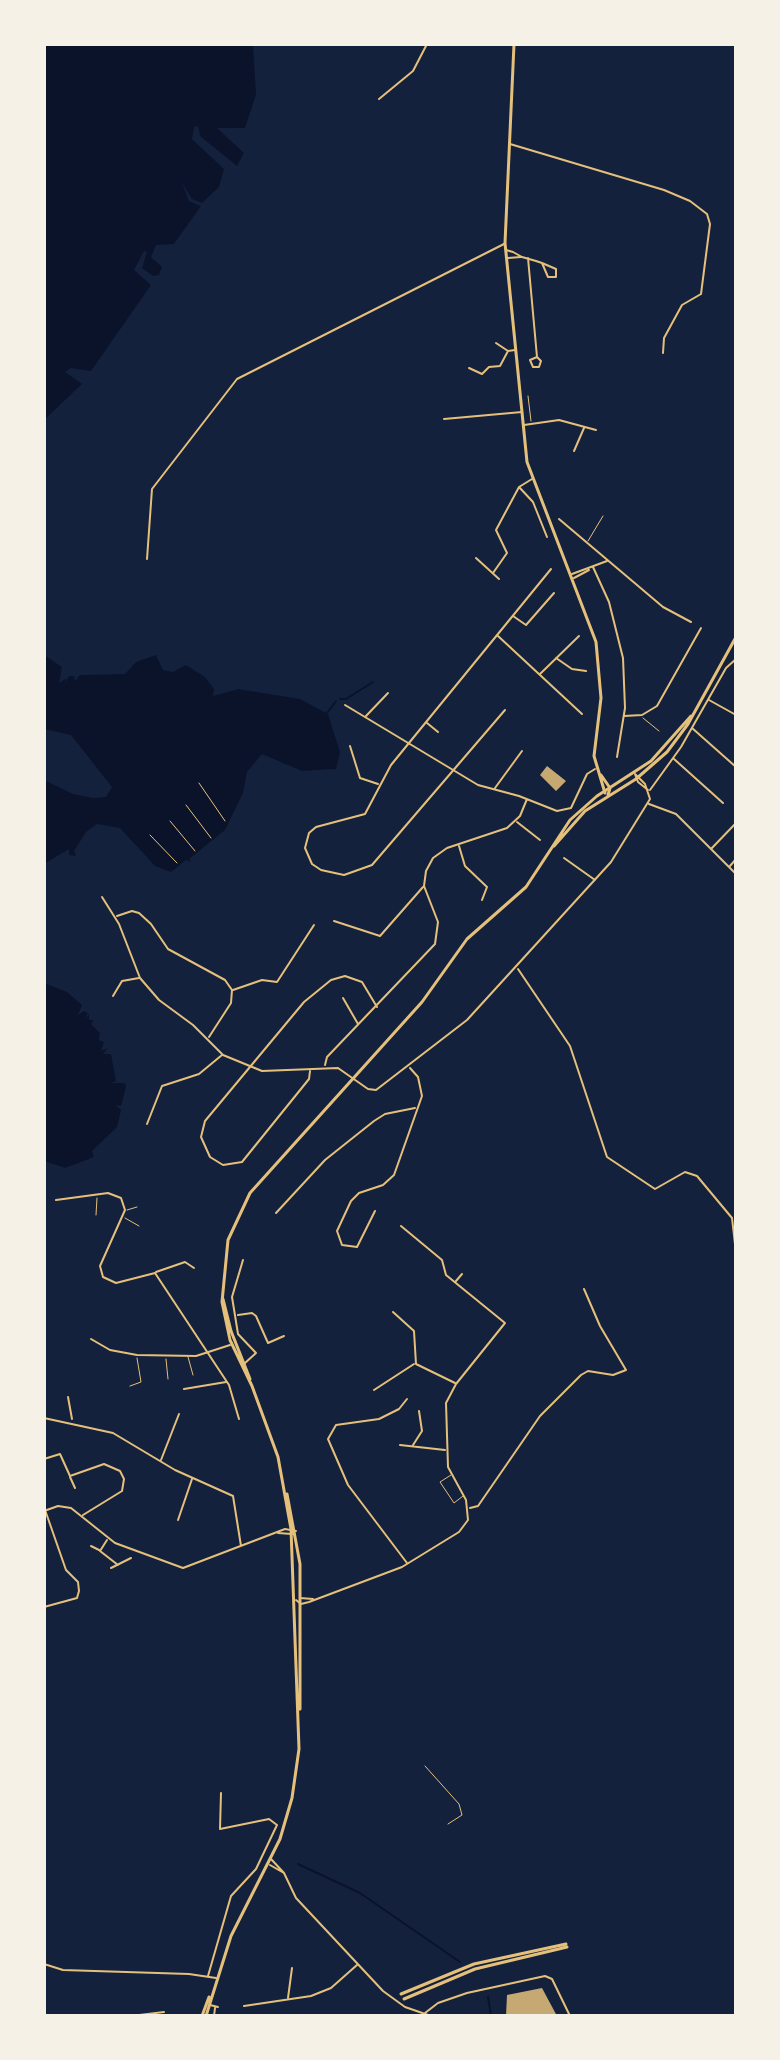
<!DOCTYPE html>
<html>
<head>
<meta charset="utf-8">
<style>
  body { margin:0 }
  #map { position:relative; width:780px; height:2060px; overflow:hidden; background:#14213d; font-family:"Fira Sans Condensed",sans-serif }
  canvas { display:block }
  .frame { position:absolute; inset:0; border:46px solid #f6f1e7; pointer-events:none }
</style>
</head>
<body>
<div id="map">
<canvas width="780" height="2060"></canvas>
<div class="frame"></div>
</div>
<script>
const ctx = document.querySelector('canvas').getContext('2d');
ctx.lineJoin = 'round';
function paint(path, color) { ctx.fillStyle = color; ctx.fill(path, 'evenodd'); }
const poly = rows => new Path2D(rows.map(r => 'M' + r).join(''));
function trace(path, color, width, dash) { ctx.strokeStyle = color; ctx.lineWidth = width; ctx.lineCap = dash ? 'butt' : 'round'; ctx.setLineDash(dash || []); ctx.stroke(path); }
const water = poly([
  [44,44,253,44,256,95,245,128,217,128,244,153,237,166,200,136,198,126,194,127,192,139,224,169,219,187,202,203,192,199,182,183,189,201,201,206,174,244,156,245,151,257,162,267,159,275,153,276,142,268,147,252,144,251,134,270,151,285,91,371,71,368,65,372,82,384,44,420],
  [44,655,62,667,59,683,67,678,64,686,69,676,74,676,75,681,80,675,125,674,136,662,156,655,163,670,173,672,186,665,205,677,214,689,213,696,238,689,300,699,328,714,340,752,336,769,302,771,262,754,247,772,243,793,225,830,189,859,191,862,186,860,171,872,155,866,120,828,97,824,86,832,74,851,76,856,69,855,69,849,44,864,44,780,73,794,93,798,106,797,112,787,71,735,44,729],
  [44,983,67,992,82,1005,78,1015,84,1011,88,1013,84,1020,89,1014,89,1020,94,1020,91,1024,100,1033,99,1040,104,1042,101,1051,108,1048,103,1054,111,1054,116,1081,110,1083,125,1083,126,1087,121,1106,116,1105,121,1110,117,1127,92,1151,94,1157,65,1168,44,1161]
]);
const stream = poly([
  [340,699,346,699,373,682],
  [327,713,336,701],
  [298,1864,360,1893,460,1962],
  [488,1997,491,2016]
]);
const building = poly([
  [547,766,566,781,556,791,540,775],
  [542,1988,557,2016,506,2016,507,1995]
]);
const path = poly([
  [199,783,225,821],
  [186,805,211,838],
  [170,821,195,851],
  [150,835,177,863]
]);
const service = poly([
  [528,396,531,421],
  [588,541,603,516],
  [643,718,659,731],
  [127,1210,137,1207],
  [96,1215,97,1198],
  [125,1218,139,1226],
  [188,1357,193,1375],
  [166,1359,168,1379],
  [130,1386,141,1382,137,1358],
  [451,1475,440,1482,454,1503,463,1496],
  [425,1766,459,1804,462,1815,448,1824]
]);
const minor = poly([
  [379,99,413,71,427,44],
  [510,144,664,190,690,201,707,214,710,224,701,294,682,305,664,338,663,353],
  [506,250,513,252,522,257,536,261,542,263,556,269,556,277,548,277,542,263],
  [508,258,521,257],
  [528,258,537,357,541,361,539,367,533,367,530,360,537,357],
  [496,343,508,351,515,350],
  [469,368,482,374,489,367,500,366,508,351],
  [444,419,522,412],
  [524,425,559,420,596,430],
  [574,451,584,428],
  [519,487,533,502,547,537],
  [559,519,663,607,691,622],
  [476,558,499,579],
  [147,559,152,489,237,379,504,244],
  [593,567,609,602,623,658,625,708,617,757],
  [493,573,507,553,496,530,519,487,532,479],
  [572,574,607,561],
  [574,578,589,570],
  [513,616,526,625,554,593],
  [498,636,582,714],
  [556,658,572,669,586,671],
  [540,674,579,636],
  [709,700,736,715],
  [345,705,478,785,519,796,557,811,571,808,587,774,595,769],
  [505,710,372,865,344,875,321,870,312,864,305,848,309,833,316,827,365,814,391,765,551,569],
  [366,716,388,693],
  [624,716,642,715,657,706,701,628],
  [427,723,438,732],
  [692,728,736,767],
  [350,746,360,778,378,784],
  [674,759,723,803],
  [635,774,638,782,648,790],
  [495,788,522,751],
  [650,790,681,747,726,668,736,659],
  [649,804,676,814,736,874],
  [517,822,540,840],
  [459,846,465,866,487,887,482,900],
  [711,849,736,823],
  [564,858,595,880],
  [730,866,736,859],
  [102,897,119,924,140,978,159,1000,193,1025,223,1055,262,1071,338,1068,368,1089,376,1090,467,1020,611,862,650,799,645,784,635,774],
  [117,916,132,911,139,913,151,924,168,949,225,980,232,990,231,1003,209,1037],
  [334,921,380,936,423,887],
  [518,969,570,1046,607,1157,655,1189,685,1172,697,1176,732,1218,736,1253],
  [233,990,262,980,277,982,314,925],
  [113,996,122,981,139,978],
  [343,998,358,1024],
  [325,1065,327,1057,435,944,438,922,424,886,426,871,433,858,447,848,507,828,520,816,527,799],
  [310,1071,309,1079,242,1162,223,1165,210,1157,201,1137,205,1121,304,1002,331,980,345,976,362,982,377,1007],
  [147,1124,162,1086,199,1074,222,1055],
  [56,1200,108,1193,121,1198,125,1210,100,1266,103,1277,116,1283,155,1273,229,1385,239,1419],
  [375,1211,357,1247,342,1245,337,1231,351,1201,359,1193,383,1185,394,1175,422,1096,418,1077,410,1068],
  [276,1213,325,1160,374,1121,385,1114,415,1108],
  [243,1260,232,1297,238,1334,256,1353,245,1363],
  [156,1272,185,1262,194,1268],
  [456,1281,462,1274],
  [393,1312,414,1331,416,1364,455,1383],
  [238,1315,252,1313,256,1316,268,1343,284,1336],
  [91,1339,110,1350,137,1355,196,1356,230,1345],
  [184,1389,226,1382],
  [374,1390,414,1364],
  [68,1397,72,1419],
  [407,1399,399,1409,379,1419,336,1425,328,1439,348,1485,407,1563],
  [44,1418,113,1433,175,1470,233,1496,241,1546],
  [400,1445,445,1450],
  [413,1445,422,1431,419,1411],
  [44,1459,60,1454,70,1476,104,1464,120,1471,124,1479,122,1491,83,1515],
  [161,1460,179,1414],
  [70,1477,75,1488],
  [44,1507,66,1570,78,1582,79,1591,77,1598,44,1607],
  [470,1508,478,1506,540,1416,581,1375,588,1371,613,1375,626,1370,600,1326,584,1289],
  [44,1511,58,1506,71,1508,115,1543,183,1568,285,1529,296,1531],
  [178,1520,192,1479],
  [278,1533,292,1534],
  [107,1540,100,1551,118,1565],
  [91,1546,99,1550],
  [111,1568,131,1558],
  [300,1598,313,1599],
  [296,1600,301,1604,309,1602,402,1567,459,1532,468,1520,466,1500,448,1467,446,1403,456,1384,505,1323,446,1275,442,1260,401,1226],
  [270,1865,284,1873,271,1859],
  [284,1873,296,1898,383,1991,405,2007,431,2016],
  [44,1964,63,1970,189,1974,216,1978],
  [208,1976,231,1896,256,1869,277,1825,269,1819,220,1829,221,1793],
  [288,1998,292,1968],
  [210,2005,218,2007],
  [244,2006,311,1996,331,1988,357,1965],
  [425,2013,438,2003,467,1993,545,1976,552,1979,570,2016],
  [131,2016,164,2012],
  [214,2016,215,2008]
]);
const secondary = poly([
  [514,44,505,243,527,462,596,642,601,698,594,756,605,793],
  [601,775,610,788,608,795]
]);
const primary = poly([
  [554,846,585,811,636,779,667,752,688,724,736,637],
  [223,1299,231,1331,250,1379],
  [252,1386,230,1340,222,1302,228,1240,250,1193,422,1002,467,939,526,887,570,820,597,796,651,761,691,716],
  [287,1494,300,1564,300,1709],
  [202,2016,209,1997],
  [206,2016,231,1936,280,1839,292,1798,299,1749,291,1529,278,1457,252,1386]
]);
const trunk = poly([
  [401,1994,474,1964,566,1944],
  [404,1999,475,1969,567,1947]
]);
paint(water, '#0b132b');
trace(stream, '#0b132b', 2);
paint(building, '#c6a872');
trace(path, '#e5c07b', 1);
trace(service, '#e5c07b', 1);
trace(minor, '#e5c07b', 2);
trace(secondary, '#e5c07b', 3);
trace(primary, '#e5c07b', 3);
trace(trunk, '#e5c07b', 3);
</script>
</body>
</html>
